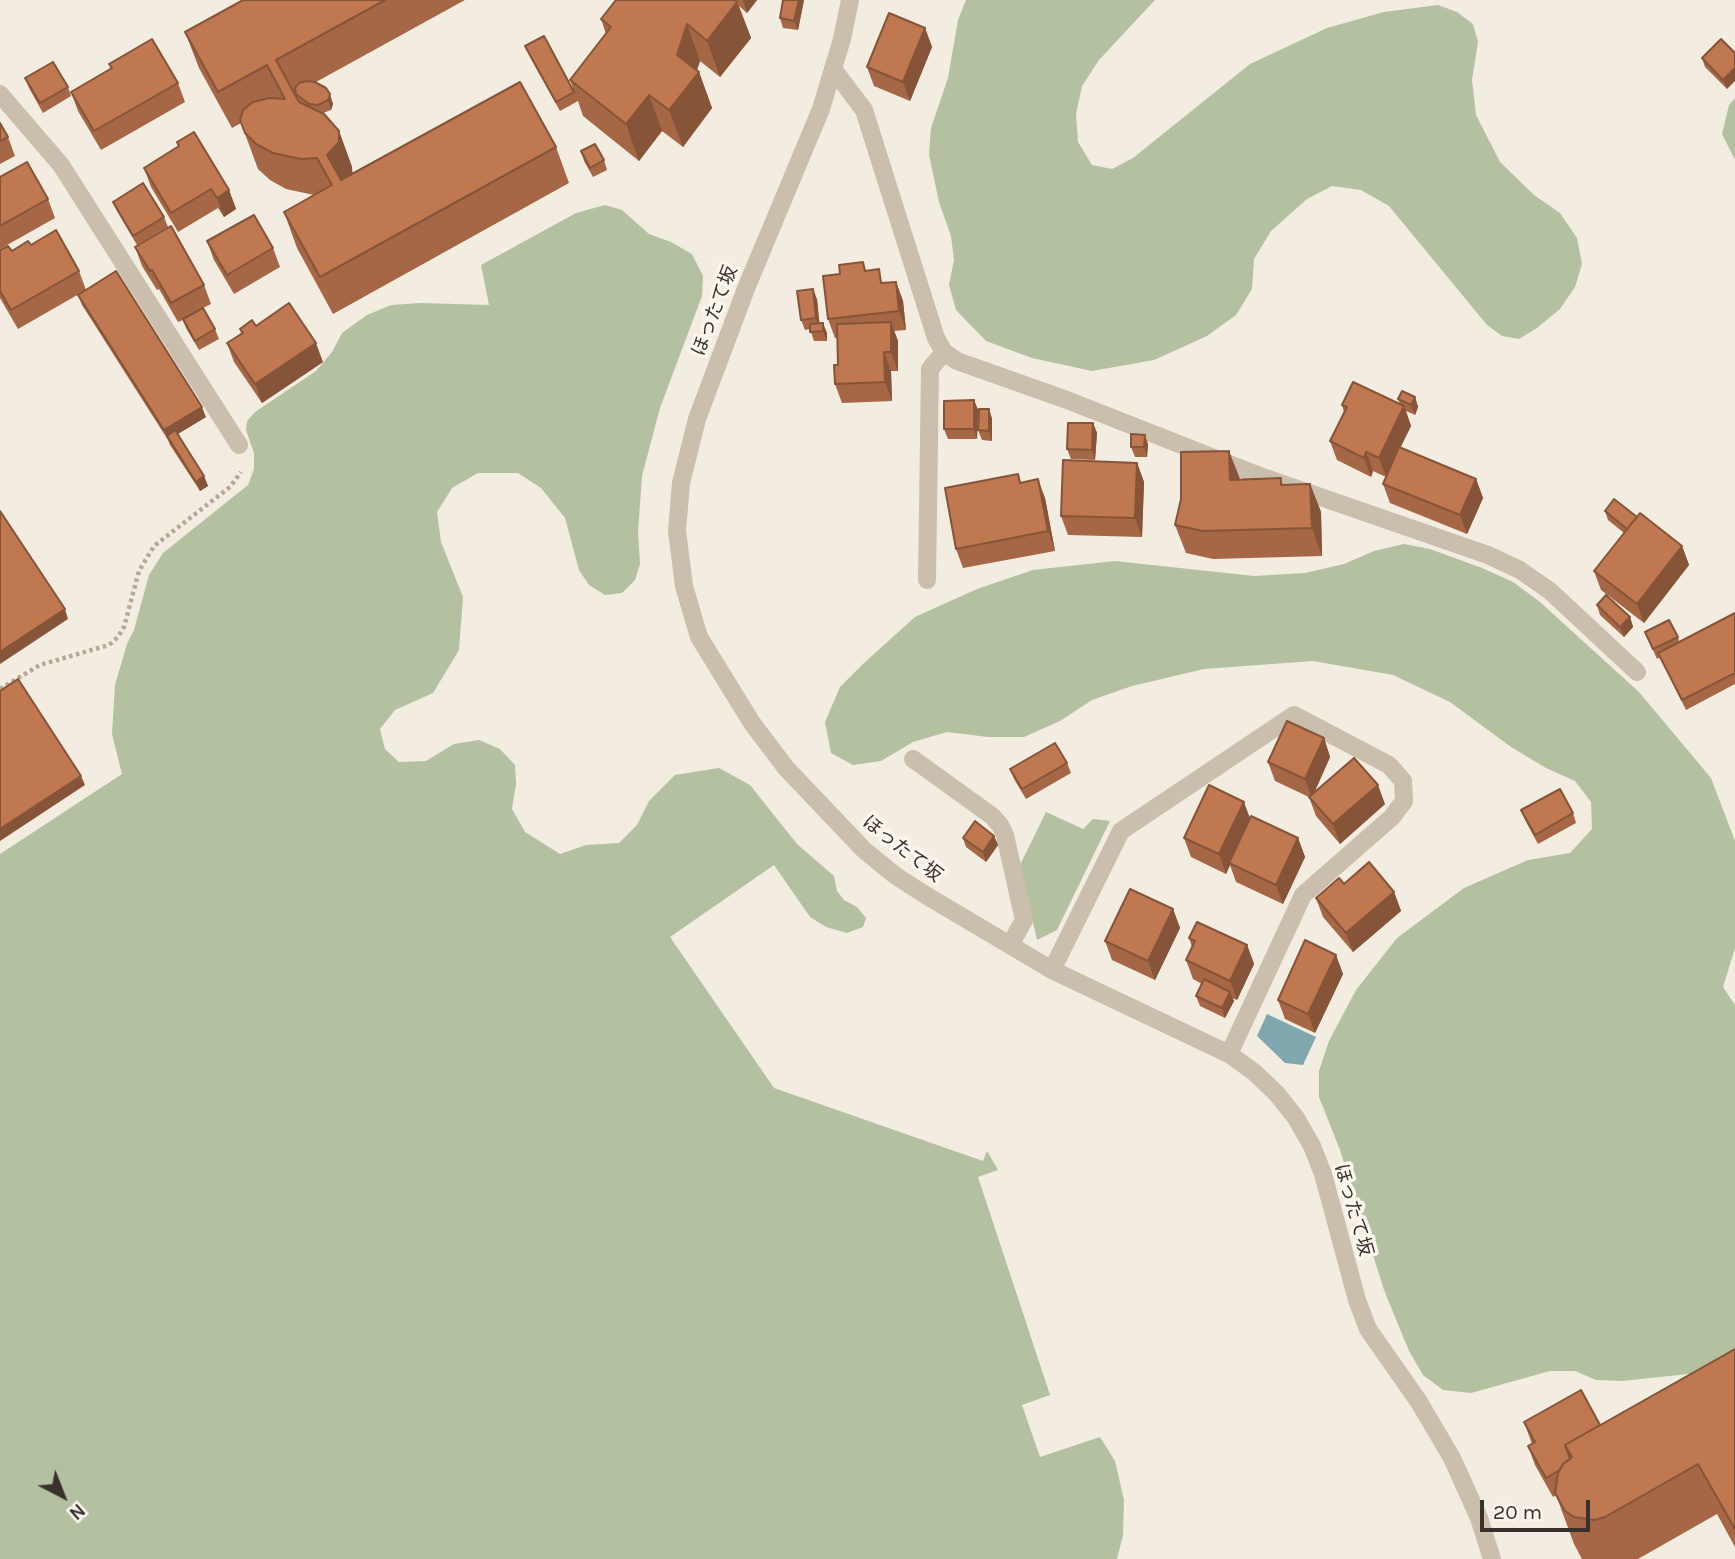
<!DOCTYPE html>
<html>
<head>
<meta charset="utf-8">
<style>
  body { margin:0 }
  #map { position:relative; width:1735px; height:1559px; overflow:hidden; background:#f2ece1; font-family:Karla,sans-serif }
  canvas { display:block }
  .north { position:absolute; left:28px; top:1461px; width:70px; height:70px; -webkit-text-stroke:5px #faf5ed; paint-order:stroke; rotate:138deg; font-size:19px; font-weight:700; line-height:28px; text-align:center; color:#39312b }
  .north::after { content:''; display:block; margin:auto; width:24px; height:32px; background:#39312b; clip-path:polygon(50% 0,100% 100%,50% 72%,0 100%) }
  .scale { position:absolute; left:1480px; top:1500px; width:110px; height:32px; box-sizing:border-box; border:4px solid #39312b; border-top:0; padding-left:9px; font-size:21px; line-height:24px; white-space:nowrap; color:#39312b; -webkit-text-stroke:5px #faf5ed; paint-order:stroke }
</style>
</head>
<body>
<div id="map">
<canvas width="1735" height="1559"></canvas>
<div class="north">N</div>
<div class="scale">20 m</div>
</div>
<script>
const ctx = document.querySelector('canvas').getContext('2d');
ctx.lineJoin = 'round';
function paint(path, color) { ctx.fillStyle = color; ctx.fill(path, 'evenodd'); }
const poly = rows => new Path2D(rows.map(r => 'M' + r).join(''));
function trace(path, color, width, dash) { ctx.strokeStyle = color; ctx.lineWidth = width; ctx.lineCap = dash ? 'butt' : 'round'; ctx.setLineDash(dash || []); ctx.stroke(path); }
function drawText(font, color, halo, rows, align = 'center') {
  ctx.font = font + ' Karla,"Noto Sans JP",sans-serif'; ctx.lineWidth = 7; ctx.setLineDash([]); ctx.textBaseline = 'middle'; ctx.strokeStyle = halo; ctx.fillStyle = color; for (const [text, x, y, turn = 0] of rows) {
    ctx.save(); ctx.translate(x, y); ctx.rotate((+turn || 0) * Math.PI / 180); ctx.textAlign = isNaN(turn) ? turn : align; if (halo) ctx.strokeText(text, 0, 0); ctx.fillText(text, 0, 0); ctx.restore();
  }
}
const green = poly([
  [966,0,1155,0,1099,60,1082,86,1076,114,1078,142,1092,165,1112,169,1133,158,1250,64,1327,28,1384,12,1438,5,1457,12,1473,24,1478,42,1472,80,1476,115,1500,162,1534,195,1560,213,1577,238,1582,264,1575,287,1560,309,1537,328,1519,339,1502,336,1487,325,1389,206,1361,190,1332,186,1307,199,1271,231,1254,259,1252,289,1236,315,1207,336,1154,360,1092,371,1032,358,986,341,956,310,949,285,954,260,951,236,939,202,929,155,931,128,948,78,958,20],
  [1735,98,1735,160,1722,134,1729,105],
  [605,205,622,210,649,234,671,242,692,254,703,276,702,296,660,408,642,476,638,532,640,564,635,580,622,593,605,595,589,585,579,570,565,518,541,488,518,473,478,473,452,488,437,512,441,542,463,597,459,650,433,693,395,710,380,729,385,749,399,762,426,761,454,744,479,740,500,749,515,765,516,784,512,809,525,832,560,854,586,845,619,843,637,825,649,801,675,775,719,768,750,785,797,844,834,876,837,891,844,900,857,907,866,918,863,927,847,933,826,927,810,917,774,865,670,937,774,1088,983,1161,987,1151,998,1170,978,1177,1050,1395,1022,1405,1040,1457,1100,1437,1115,1461,1124,1500,1123,1535,1117,1559,0,1559,0,854,122,774,112,734,115,685,127,644,134,630,149,575,163,553,248,485,254,469,254,453,246,430,247,421,255,412,316,371,332,352,342,333,367,315,391,305,421,303,489,305,481,265,576,213],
  [1404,544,1430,549,1482,568,1513,582,1540,602,1639,692,1711,778,1735,841,1735,948,1723,987,1735,1005,1735,1369,1622,1381,1596,1380,1575,1371,1550,1371,1471,1393,1443,1390,1423,1375,1409,1351,1384,1290,1340,1150,1319,1097,1319,1071,1329,1041,1356,990,1397,938,1464,888,1528,860,1570,853,1592,829,1591,802,1575,781,1546,768,1511,747,1450,702,1393,675,1313,661,1204,669,1132,686,1092,700,1060,721,1024,737,988,737,947,732,913,742,881,761,853,765,831,753,825,722,840,687,864,663,915,617,977,589,1033,570,1115,561,1254,576,1305,573,1344,564,1374,551],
  [1046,812,1083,829,1093,819,1110,821,1057,930,1037,940,1020,865]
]);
const water = poly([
  [1267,1014,1316,1037,1303,1065,1285,1063,1257,1036]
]);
const path = poly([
  [0,689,40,665,109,645,118,637,124,627,139,571,154,546,230,487,241,472]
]);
const minor = poly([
  [833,69,864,110,936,338,944,352,957,361,1067,400,1260,476,1488,555,1520,570,1550,591,1637,672],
  [0,94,61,165,239,445],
  [927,580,930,369,944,352],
  [913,759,992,816,1000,825,1005,835,1024,920,1010,945],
  [1052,970,1121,831,1294,715,1389,765,1403,781,1404,801,1392,817,1303,895,1229,1054]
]);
const tertiary = poly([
  [850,0,842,39,821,109,747,286,697,419,681,483,677,531,684,586,699,637,752,723,786,768,864,850,896,876,927,896,1052,970,1229,1054,1254,1072,1277,1094,1296,1118,1312,1146,1323,1174,1357,1300,1368,1329,1419,1402,1452,1458,1479,1518,1492,1559]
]);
const wall = poly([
  [243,0,465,0,316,82,333,104,331,110,323,113,339,131,352,167,352,174,556,147,569,183,333,314,297,248,284,212,314,195,286,189,270,180,258,169,241,123,232,128,199,68,185,32],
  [616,0,757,0,747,13,739,6,751,38,720,77,700,61,697,70,699,72,712,108,683,147,662,131,639,161,583,116,578,101,560,111,529,55,525,46,573,88,570,80,606,34,601,19],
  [804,0,798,30,783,28,780,18],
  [925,28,932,47,910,101,874,86,867,67],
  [1721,39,1727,89,1705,67,1702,58],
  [109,64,178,83,185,102,101,150,78,111,71,92,111,69],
  [25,78,68,87,71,96,43,113,29,88],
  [0,123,8,137,15,156,0,164],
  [177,142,229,190,236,209,224,217,218,208,178,232,151,187,144,168,179,146],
  [581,151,604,160,607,170,593,177,584,161],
  [0,177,48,199,55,218,0,249],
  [113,202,164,217,168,227,137,245,117,211],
  [207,241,273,248,280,267,234,294,214,260],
  [31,245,79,271,86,290,206,417,178,434,204,476,208,486,200,491,170,445,168,440,82,305,78,295,86,290,18,329,0,298,0,250,12,251],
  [135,247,204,285,211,304,203,308,215,329,219,339,199,350,186,328,183,320,178,322,159,289,157,290,142,266],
  [867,271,884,283,896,282,903,301,906,330,894,331,898,341,898,371,891,371,892,401,842,403,835,384,838,365,838,338,835,338,828,319,840,274],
  [817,299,819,323,827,333,827,341,814,341,810,329,805,330,801,320],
  [256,326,323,362,262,403,234,362,227,343,241,333,240,329],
  [1415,397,1418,407,1415,415,1406,411,1411,426,1400,448,1476,479,1483,498,1467,534,1390,503,1383,484,1386,477,1373,471,1371,477,1337,460,1330,441,1344,412,1342,405,1400,404,1398,399],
  [974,400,978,410,977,439,948,439,944,429],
  [989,409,992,419,992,441,982,440,978,430],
  [1093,423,1097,433,1095,460,1071,459,1067,449],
  [1148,444,1147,457,1135,457,1131,447],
  [1137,463,1144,482,1142,537,1068,535,1061,516],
  [1018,474,1021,482,1045,498,1055,551,963,568,956,549],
  [1281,478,1283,485,1310,484,1321,512,1322,556,1213,559,1186,553,1175,525,1240,479],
  [1605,511,1637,517,1682,546,1689,565,1644,623,1601,590,1594,571,1624,533,1608,520],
  [1597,605,1630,617,1633,627,1624,637,1600,615],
  [1735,613,1735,684,1686,710,1660,657,1657,659,1645,632,1678,637,1679,642],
  [1324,738,1330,757,1314,793,1385,804,1340,844,1316,816,1309,797,1275,781,1268,762],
  [1067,763,1071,773,1026,799,1014,779,1010,769],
  [1521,810,1573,813,1576,823,1538,844,1525,820],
  [1250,818,1298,838,1305,857,1283,904,1236,882,1230,865,1226,874,1191,857,1184,838],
  [994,836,998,845,986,862,966,847,963,838],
  [1344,884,1394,892,1401,911,1353,952,1323,917,1316,898],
  [1173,909,1180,928,1155,980,1112,960,1105,941],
  [1189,938,1247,945,1254,964,1237,1000,1232,998,1234,1001,1225,1018,1200,1006,1196,996,1202,984,1193,979,1186,960,1192,947],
  [1336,955,1343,974,1315,1033,1285,1019,1278,1000],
  [1735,1349,1735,1547,1717,1514,1638,1559,1582,1559,1574,1544,1556,1495,1553,1497,1535,1465,1528,1446,1532,1444,1524,1422,1600,1425]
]);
const shadedWall = poly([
  [743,0,757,0,747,13],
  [799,0,804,0,798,30,794,21],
  [737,2,751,38,720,77,707,41],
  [687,24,700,61,694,78,699,72,712,108,683,147,669,110,677,55],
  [925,28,932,47,910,101,903,82],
  [1735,68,1735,81,1727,89,1723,80],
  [330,94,333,104,331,110,328,100],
  [649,95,662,131,639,161,626,124],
  [339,131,352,167,353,179,341,191,327,155],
  [229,190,236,209,224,217,217,198],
  [896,282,903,301,906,330,899,311],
  [813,289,817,299,820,328,816,318],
  [891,322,898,341,898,371,891,352],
  [823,323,827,333,827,341,823,331],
  [316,343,323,362,262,403,255,384],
  [884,352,891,371,892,401,885,382],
  [1415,397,1418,407,1415,415,1411,405],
  [974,400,978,410,977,439,974,429],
  [1404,406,1411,426,1386,477,1379,458],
  [202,407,206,417,169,439,167,436,168,440,164,430],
  [989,409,992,419,992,441,989,431],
  [1093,423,1097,433,1095,460,1092,450],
  [1145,435,1148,444,1147,457,1144,447],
  [1229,451,1240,479,1230,480],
  [1366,452,1373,471,1371,477,1364,458],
  [1137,463,1144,482,1142,537,1135,518],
  [204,476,208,486,200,491,196,482],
  [1038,479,1045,498,1055,551,1048,531],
  [1476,479,1483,498,1467,534,1460,515],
  [1310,484,1321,512,1322,556,1312,528],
  [1682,546,1689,565,1644,623,1637,604],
  [65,609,68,619,0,664,0,652],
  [1630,617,1633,627,1624,637,1620,627],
  [1324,738,1330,757,1312,798,1305,779],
  [81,776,85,785,0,841,0,829],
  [1378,785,1385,804,1340,844,1333,824],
  [1244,802,1251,821,1229,863,1230,865,1226,874,1219,854],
  [994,836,998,845,986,862,983,852],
  [1298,838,1305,857,1283,904,1276,885],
  [1394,892,1401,911,1353,952,1346,933],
  [1173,909,1180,928,1155,980,1148,961],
  [1247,945,1254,964,1237,1000,1230,981],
  [1336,955,1343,974,1315,1033,1308,1014],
  [1230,992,1234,1001,1225,1018,1222,1008]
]);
const building = poly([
  [243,0,385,0,276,60,299,102,324,114,339,131,339,142,327,155,341,180,520,82,556,147,320,277,284,212,332,185,317,158,301,159,273,153,256,144,245,133,240,120,243,110,253,102,269,98,285,99,267,65,218,92,185,32,243,0],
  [616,0,735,0,737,2,707,41,687,24,677,55,699,72,669,110,649,95,626,124,570,80,611,27,601,19,616,0],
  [783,0,799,0,794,21,780,18,783,0],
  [889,13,925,28,903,82,867,67,889,13],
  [544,36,574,92,556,102,525,46,544,36],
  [152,39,178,83,94,131,71,92,112,68,109,64,152,39],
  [1721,39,1735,53,1735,68,1723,80,1702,58,1721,39],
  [53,62,68,87,40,103,25,78,53,62],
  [306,81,315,82,326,88,330,94,328,100,318,105,309,104,296,94,295,88,299,83,306,81],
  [0,123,8,137,0,141,0,123],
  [194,132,229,190,217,198,211,189,171,213,144,168,179,146,177,142,194,132],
  [595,144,604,160,590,168,581,151,595,144],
  [27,162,48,199,0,226,0,177,27,162],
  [143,183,164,217,133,236,113,202,143,183],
  [254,215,273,248,227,275,207,241,254,215],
  [171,226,204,285,171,303,152,270,150,271,135,247,171,226],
  [56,230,79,271,11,310,0,291,0,250,8,246,12,251,28,241,31,245,56,230],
  [863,262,865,271,879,269,881,283,896,282,899,311,828,319,823,276,840,274,839,265,863,262],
  [116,271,202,407,164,430,78,295,116,271],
  [813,289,816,318,801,320,797,291,813,289],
  [289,303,316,343,255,384,227,343,243,333,240,329,252,320,256,326,289,303],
  [203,308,215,329,195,341,183,319,203,308],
  [891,322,891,352,884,352,885,382,835,384,834,365,838,365,837,324,891,322],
  [823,323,823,331,810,332,810,324,823,323],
  [1353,382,1404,406,1379,458,1366,452,1364,458,1330,441,1347,407,1342,405,1353,382],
  [1402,391,1415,397,1411,405,1398,399,1402,391],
  [974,400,974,429,944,429,944,401,974,400],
  [979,409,989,409,989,431,978,430,979,409],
  [1068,423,1093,423,1092,450,1067,449,1068,423],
  [175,430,204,476,196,482,167,436,175,430],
  [1131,434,1145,435,1144,447,1131,447,1131,434],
  [1399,447,1476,479,1460,515,1383,484,1399,447],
  [1229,451,1230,480,1281,478,1281,485,1310,484,1312,528,1203,531,1175,525,1181,499,1181,452,1229,451],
  [1063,460,1137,463,1135,518,1061,516,1063,460],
  [1018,474,1020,483,1038,479,1048,531,956,549,945,488,1018,474],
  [1614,499,1637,517,1627,529,1605,511,1614,499],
  [0,511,65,609,0,652,0,511],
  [1640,513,1682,546,1637,604,1594,571,1640,513],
  [1606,595,1630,617,1620,627,1597,605,1606,595],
  [1735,613,1735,673,1682,700,1658,653,1735,613],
  [1669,620,1678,637,1653,649,1645,632,1669,620],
  [18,679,81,776,0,829,0,691,18,679],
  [1287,721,1324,738,1305,779,1268,762,1287,721],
  [1055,743,1067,763,1022,789,1010,769,1055,743],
  [1354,758,1378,785,1333,824,1309,797,1354,758],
  [1209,785,1244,802,1219,854,1184,838,1209,785],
  [1560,789,1573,813,1535,835,1521,810,1560,789],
  [1251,816,1298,838,1276,885,1229,863,1251,816],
  [975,821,994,836,983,852,963,838,975,821],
  [1369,862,1394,892,1346,933,1316,898,1339,878,1344,884,1369,862],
  [1130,889,1173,909,1148,961,1105,941,1130,889],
  [1197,922,1247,945,1230,981,1186,960,1195,941,1189,938,1197,922],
  [1305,940,1336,955,1308,1014,1278,1000,1305,940],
  [1204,979,1230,992,1222,1008,1196,996,1204,979],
  [1735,1349,1735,1529,1698,1464,1605,1517,1595,1520,1574,1517,1565,1511,1555,1493,1558,1473,1563,1464,1572,1457,1565,1445,1735,1349],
  [1581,1390,1600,1425,1565,1445,1570,1459,1563,1464,1560,1470,1546,1478,1528,1446,1535,1442,1524,1422,1581,1390]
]);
const streetNames = [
  ["ほったて坂",715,311,-69],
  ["ほったて坂",902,849,38],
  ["ほったて坂",1353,1210,74]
];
paint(green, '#b3c1a1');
paint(water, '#81a7ae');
trace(path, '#b6a897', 4.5, [3.5, 3.5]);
trace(minor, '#cabead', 18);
trace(tertiary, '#cabead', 18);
paint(wall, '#a56745');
paint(shadedWall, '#865438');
paint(building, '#c07850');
trace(building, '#865438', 2);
drawText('19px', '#39312b', '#faf5ed', streetNames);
</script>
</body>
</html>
